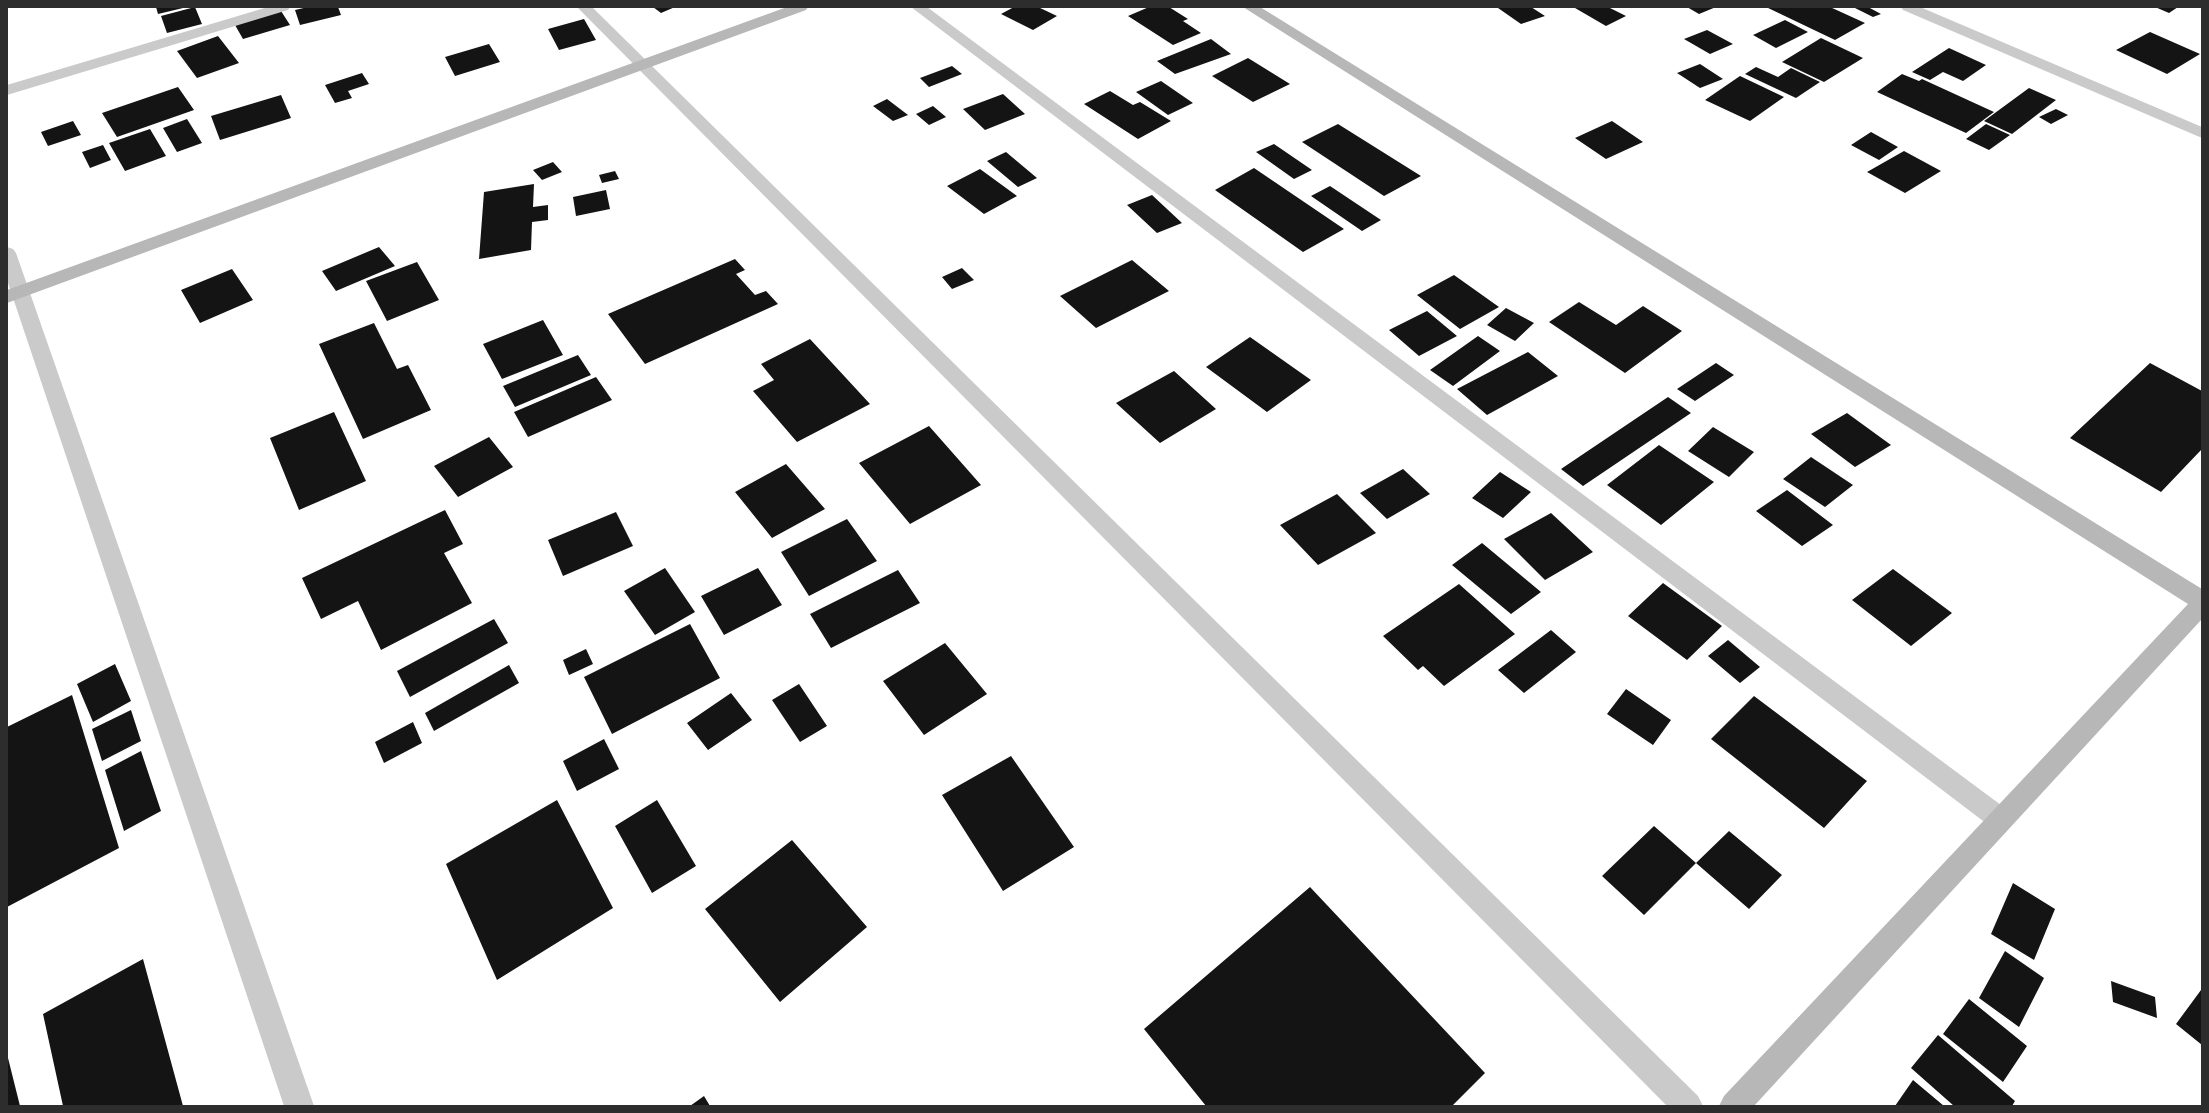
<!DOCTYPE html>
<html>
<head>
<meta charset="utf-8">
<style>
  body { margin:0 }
  #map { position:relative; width:2209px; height:1113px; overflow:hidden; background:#fff; font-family:"DejaVu Sans",sans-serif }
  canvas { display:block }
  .frame { position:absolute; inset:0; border:8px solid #2d2d2d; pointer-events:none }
</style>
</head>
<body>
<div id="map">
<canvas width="2209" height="1113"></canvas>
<div class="frame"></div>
</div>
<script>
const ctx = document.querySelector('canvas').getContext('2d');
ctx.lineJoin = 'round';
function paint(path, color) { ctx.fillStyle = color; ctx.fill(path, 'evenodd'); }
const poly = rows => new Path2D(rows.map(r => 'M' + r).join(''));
const building = poly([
  [156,7,183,7,183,8,158,14],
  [195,7,202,24,167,33,161,16],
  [308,7,338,7,341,15,300,25,295,10],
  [653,7,675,7,661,13],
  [1014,7,1038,7,1057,16,1033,30,1001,14],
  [1149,7,1169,7,1188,19,1183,21,1201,33,1173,45,1128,16],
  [1502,7,1531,7,1545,16,1521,24,1498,8],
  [1578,7,1608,7,1626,16,1606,26,1575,8],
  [1687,7,1716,7,1699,14],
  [1766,7,1830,7,1865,23,1835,40],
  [1853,7,1868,7,1881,14,1873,17],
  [2155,7,2178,7,2169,13],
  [281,11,290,25,243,39,235,25],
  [584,19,596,40,559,50,548,29],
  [1785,20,1808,32,1776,48,1753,35],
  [1707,30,1733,44,1710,54,1684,39],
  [2150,32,2200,54,2167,74,2116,50],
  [218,36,239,63,197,78,177,51],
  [1821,38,1863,58,1824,82,1782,62],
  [1211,39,1231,54,1175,74,1157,61],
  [489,44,500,62,455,76,445,57],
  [1949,48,1986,65,1963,81,1943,72,1930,80,1912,72],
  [1248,58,1290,84,1253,102,1212,76],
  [1700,64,1723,79,1700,88,1677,73],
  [952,66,962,74,929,87,920,78],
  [1756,67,1778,77,1791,68,1820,82,1796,98,1745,74],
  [362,73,369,84,348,91,352,98,335,103,325,85],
  [1902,74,1919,81,1922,79,1994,112,1966,133,1877,92],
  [1740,76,1784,97,1750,121,1705,100],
  [1161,81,1193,103,1168,115,1136,92],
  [178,87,194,110,117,137,102,113],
  [2029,88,2056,100,2012,134,1984,121],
  [1110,91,1133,105,1140,102,1171,121,1138,139,1084,104],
  [1003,94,1025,114,985,130,963,109],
  [281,95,291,118,220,140,211,116],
  [887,99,908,115,893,121,873,106],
  [933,106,946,117,929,125,916,114],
  [2056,109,2068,115,2051,124,2039,117],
  [187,119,202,143,177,152,163,128],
  [73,121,81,135,48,146,41,132],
  [1612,121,1643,142,1606,159,1575,138],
  [1338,124,1421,176,1384,196,1302,142],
  [1986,124,2010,135,1989,150,1966,139],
  [150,129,166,156,125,171,109,143],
  [1871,132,1898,147,1879,160,1851,145],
  [1274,144,1312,170,1294,179,1256,152],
  [103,145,111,160,90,168,82,152],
  [1904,151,1941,171,1905,193,1867,172],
  [1006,152,1037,178,1018,187,987,161],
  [553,162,562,172,542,180,533,170],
  [1254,168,1344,229,1303,252,1215,190],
  [980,169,1017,196,984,214,947,186],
  [615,171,619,179,602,183,599,175],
  [534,184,533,207,548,205,548,220,532,222,531,250,479,259,484,192],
  [1330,186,1381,220,1362,231,1311,196],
  [606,190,610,209,576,216,573,197],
  [1152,195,1182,223,1157,233,1127,205],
  [379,247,395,266,336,291,322,271],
  [735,259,745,270,736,274,755,295,766,291,778,304,645,364,608,314],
  [1132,260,1169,291,1096,328,1060,296],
  [417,262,439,300,387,321,366,281],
  [962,268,974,280,952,289,942,277],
  [232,269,253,300,200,323,181,290],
  [1454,275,1499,307,1460,329,1417,295],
  [1579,302,1616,325,1643,306,1682,331,1625,373,1549,322],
  [1506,308,1534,323,1515,341,1487,325],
  [1427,311,1457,336,1419,356,1389,330],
  [543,320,563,355,502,379,483,344],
  [374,323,397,369,408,365,431,410,363,439,319,344],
  [1478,336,1500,351,1453,386,1430,370],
  [1250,337,1311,380,1267,412,1206,367],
  [810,339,870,404,797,442,753,391,774,380,761,364],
  [1528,352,1558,376,1487,415,1457,389],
  [578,355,591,375,515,407,503,386],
  [1716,363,1734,375,1695,401,1677,389],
  [2150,363,2202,391,2202,449,2161,492,2070,438],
  [1174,371,1216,409,1160,443,1116,403],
  [596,377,612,400,528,437,514,412],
  [1668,397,1691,413,1583,486,1561,469],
  [334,412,366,481,299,510,270,438],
  [1847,413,1891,445,1855,467,1811,434],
  [929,426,981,485,910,524,859,463],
  [1713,427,1754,452,1729,477,1688,451],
  [489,437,513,467,458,497,434,466],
  [1659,445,1714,482,1661,525,1607,485],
  [1811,457,1853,485,1825,507,1783,479],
  [786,464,825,509,772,538,735,492],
  [1403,469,1430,494,1387,519,1360,493],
  [1500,472,1531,492,1503,518,1472,498],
  [1787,490,1833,525,1802,546,1756,511],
  [1337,494,1376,533,1318,565,1280,525],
  [445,510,463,544,444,553,472,603,381,650,358,601,321,619,302,578],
  [616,512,633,546,563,576,548,540],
  [1551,513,1593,552,1545,580,1504,539],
  [847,519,877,561,809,596,781,552],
  [1482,543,1541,592,1511,614,1452,565],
  [665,568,695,612,655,635,624,591],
  [758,568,782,605,724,635,701,596],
  [1893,569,1952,613,1911,646,1852,600],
  [898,570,920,603,831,648,810,614],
  [1663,583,1722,626,1687,660,1628,616],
  [1459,584,1515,634,1444,686,1423,666,1418,670,1383,636],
  [494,619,508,643,410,697,397,671],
  [690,624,720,678,612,734,584,677],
  [1551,630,1576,652,1524,693,1498,670],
  [1728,640,1760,667,1740,683,1708,656],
  [945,643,987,694,924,735,883,681],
  [586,649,593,664,569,675,563,660],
  [115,664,131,701,93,722,77,684],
  [509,665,519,683,434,731,425,713],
  [799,684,827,726,800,742,772,700],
  [1626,689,1671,720,1653,745,1607,714],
  [731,693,752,720,708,750,687,723],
  [72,695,119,848,7,907,7,727],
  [1754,696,1867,781,1824,828,1711,739],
  [131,710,141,741,102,761,92,729],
  [413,722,422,743,384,763,375,742],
  [604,739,619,769,577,791,563,761],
  [141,751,161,811,124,831,105,770],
  [1011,756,1074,847,1003,891,942,795],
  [557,800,613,908,497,980,446,864],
  [657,800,696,866,652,893,615,826],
  [1654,826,1696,863,1644,915,1602,876],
  [1729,831,1782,875,1749,909,1696,863],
  [792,840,867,927,780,1002,705,909],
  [2013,883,2055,909,2034,960,1991,934],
  [1310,887,1485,1073,1452,1106,1206,1106,1144,1029],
  [2005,951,2044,978,2019,1027,1979,998],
  [143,959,183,1106,63,1106,43,1014],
  [2111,981,2155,997,2157,1018,2113,1002],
  [2201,990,2202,990,2202,1045,2176,1024],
  [1969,999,2027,1046,2003,1082,1943,1034],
  [1938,1035,2015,1101,2012,1106,1954,1106,1911,1068],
  [8,1058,20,1106,7,1106],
  [1913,1080,1944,1106,1895,1106],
  [704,1096,710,1106,690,1106]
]);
const street = poly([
  [268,7,290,7,288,10,7,95,7,85,268,7],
  [577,7,592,7,1698,1096,1703,1106,1667,1106,577,7],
  [911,7,927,7,2009,811,2013,819,2009,827,2000,831,1991,827,911,7],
  [1901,7,1920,7,2202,127,2202,138,1903,10,1901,7],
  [7,247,13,249,16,253,314,1106,284,1106,7,280,7,247]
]);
const secondary = poly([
  [787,7,808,7,806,10,7,303,7,290,787,7],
  [1243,7,1260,7,2202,589,2202,619,1754,1106,1719,1106,1724,1096,2188,604,1243,7]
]);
paint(building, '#141414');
paint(street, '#cacaca');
paint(secondary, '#b7b7b7');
</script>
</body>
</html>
